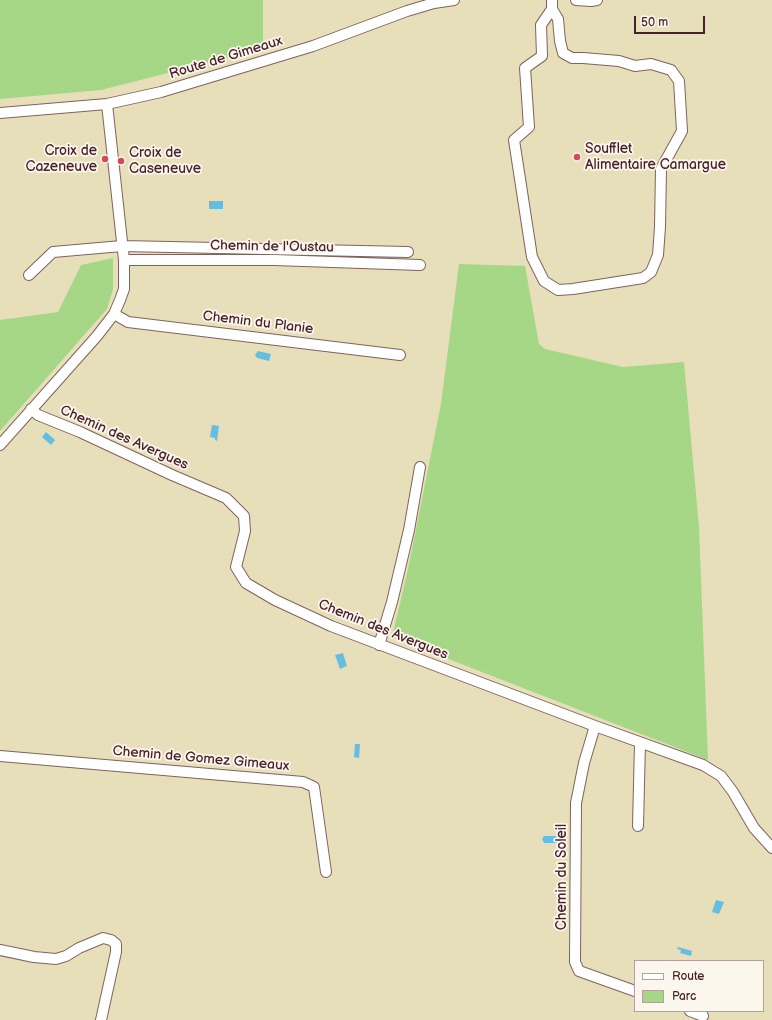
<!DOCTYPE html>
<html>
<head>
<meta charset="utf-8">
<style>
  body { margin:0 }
  #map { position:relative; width:772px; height:1020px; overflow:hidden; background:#e7dfba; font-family:"Balsamiq Sans",sans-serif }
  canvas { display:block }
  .legend { position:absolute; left:634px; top:960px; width:130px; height:52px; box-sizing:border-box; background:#fbf7ec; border:1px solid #b4a19f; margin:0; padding:5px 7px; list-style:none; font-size:12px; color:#4a1f2b }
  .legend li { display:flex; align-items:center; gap:8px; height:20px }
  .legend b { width:20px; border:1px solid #b4a19f }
  .scale { position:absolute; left:634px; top:16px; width:71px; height:18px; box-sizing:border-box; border:2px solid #4a1f2b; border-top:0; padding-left:5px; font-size:12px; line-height:14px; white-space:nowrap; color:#4a1f2b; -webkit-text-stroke:3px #fbf7ec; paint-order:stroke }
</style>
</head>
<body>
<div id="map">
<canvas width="772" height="1020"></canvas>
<ul class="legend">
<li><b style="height:5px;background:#fff"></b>Route</li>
<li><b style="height:11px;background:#a5d786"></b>Parc</li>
</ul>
<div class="scale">50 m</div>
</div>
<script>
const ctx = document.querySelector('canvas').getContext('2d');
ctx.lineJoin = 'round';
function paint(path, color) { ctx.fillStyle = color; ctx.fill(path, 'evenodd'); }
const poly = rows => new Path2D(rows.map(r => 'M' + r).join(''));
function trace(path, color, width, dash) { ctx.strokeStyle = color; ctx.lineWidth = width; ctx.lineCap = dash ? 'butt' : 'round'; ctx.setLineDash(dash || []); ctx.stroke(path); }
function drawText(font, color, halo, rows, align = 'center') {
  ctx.font = font + ' "Balsamiq Sans",sans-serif'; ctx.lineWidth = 3.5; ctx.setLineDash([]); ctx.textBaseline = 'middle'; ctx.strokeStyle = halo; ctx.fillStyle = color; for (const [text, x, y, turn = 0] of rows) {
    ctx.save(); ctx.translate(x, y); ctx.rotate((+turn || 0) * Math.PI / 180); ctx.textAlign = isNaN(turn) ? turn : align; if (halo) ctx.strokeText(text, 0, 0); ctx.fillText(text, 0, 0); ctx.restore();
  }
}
const green = poly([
  [0,0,263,0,263,49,101,90,0,99],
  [113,258,113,289,107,309,0,431,0,320,58,312,81,265],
  [459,264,525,266,539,344,545,349,623,367,684,362,699,527,708,760,392,637,408,569,441,404]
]);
const water = poly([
  [209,201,223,201,223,209,209,209],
  [258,351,271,354,269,361,257,358,255,355],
  [212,425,219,426,217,441,215,440,215,438,210,437],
  [46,432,55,440,51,445,42,437],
  [343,653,347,666,340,669,335,655],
  [355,744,360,744,359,758,354,757],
  [544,836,558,836,558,843,544,843,542,839],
  [716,900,724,902,719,914,712,912],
  [678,947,692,951,691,956,680,953,681,950,677,949]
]);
const minor = poly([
  [552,0,552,9,558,19,560,41,563,53,572,58,583,58,619,61,635,66,651,64,671,70,679,81,682,131,661,169,660,227,658,255,651,272,643,278,573,289,558,290,544,281,532,257,514,140,529,127,525,68,542,56,541,25,552,9],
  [576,0,591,1,597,0],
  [0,113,107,104,161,92,313,46,407,11,434,3,454,0],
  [124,260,274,260,420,265],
  [29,275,53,252,122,246,408,252],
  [114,314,128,322,400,355],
  [31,409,38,415,80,432,172,475,226,498,244,516,245,531,236,567,246,583,275,600,331,626,595,726,703,765,721,776,733,792,754,828,772,848],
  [0,445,97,336,114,314,120,300,124,289,124,260,107,104],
  [379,645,392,602,409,530,420,467],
  [595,726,584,763,576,803,575,962,579,971,635,991],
  [0,756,303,782,314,787,326,872],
  [638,826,640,743],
  [0,950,34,957,56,959,66,956,79,948,103,938,111,940,116,944,116,952,101,1020],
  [690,1011,703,1016]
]);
const markers = [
  [577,157,4,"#d1495b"],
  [105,159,4,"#d1495b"],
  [121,161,4,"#d1495b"]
];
const streetNames = [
  ["Route de Gimeaux",226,58,-17],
  ["Chemin de l'Oustau",272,247,1],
  ["Chemin du Planie",258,323,7],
  ["Chemin des Avergues",124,438,24],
  ["Chemin des Avergues",383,630,22],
  ["Chemin de Gomez Gimeaux",201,759,5],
  ["Chemin du Soleil",562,877,-90]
];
const poiNames = [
  ["Soufflet",585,149],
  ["Alimentaire Camargue",585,165],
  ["Croix de",97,151,"right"],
  ["Cazeneuve",97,167,"right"],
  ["Croix de",129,153],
  ["Caseneuve",129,169]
];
paint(green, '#a5d786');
paint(water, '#64bee2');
trace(minor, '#81625d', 12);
trace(minor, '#fff', 10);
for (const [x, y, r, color] of markers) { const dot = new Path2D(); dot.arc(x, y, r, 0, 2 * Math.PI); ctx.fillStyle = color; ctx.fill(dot); trace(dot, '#fbf7ec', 1.5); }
drawText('14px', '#4a1f2b', '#fbf7ec', streetNames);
drawText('14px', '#4a1f2b', '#fbf7ec', poiNames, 'left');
</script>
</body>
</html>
